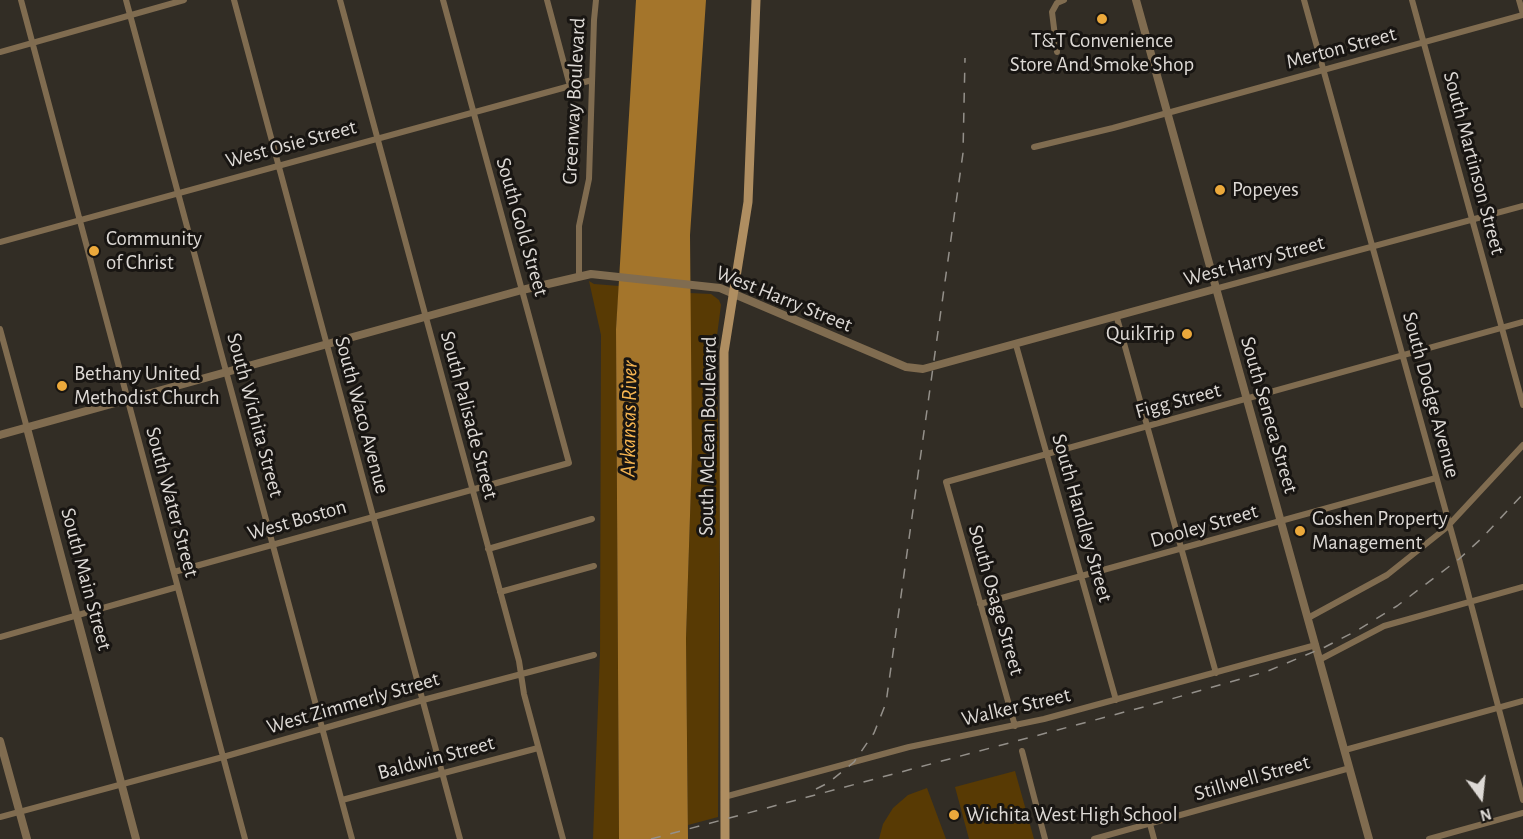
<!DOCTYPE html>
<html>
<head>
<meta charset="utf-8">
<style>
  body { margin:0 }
  #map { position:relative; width:1523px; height:839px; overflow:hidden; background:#322d25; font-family:"Alegreya Sans",sans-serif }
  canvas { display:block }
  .north { position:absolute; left:1451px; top:767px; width:60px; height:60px; -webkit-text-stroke:4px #181512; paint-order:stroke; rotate:165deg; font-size:16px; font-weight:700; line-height:24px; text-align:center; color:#ddd9d5 }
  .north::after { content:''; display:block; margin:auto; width:21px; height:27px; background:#ddd9d5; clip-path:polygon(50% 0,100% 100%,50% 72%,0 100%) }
</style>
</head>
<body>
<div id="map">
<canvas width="1523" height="839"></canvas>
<div class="north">N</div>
</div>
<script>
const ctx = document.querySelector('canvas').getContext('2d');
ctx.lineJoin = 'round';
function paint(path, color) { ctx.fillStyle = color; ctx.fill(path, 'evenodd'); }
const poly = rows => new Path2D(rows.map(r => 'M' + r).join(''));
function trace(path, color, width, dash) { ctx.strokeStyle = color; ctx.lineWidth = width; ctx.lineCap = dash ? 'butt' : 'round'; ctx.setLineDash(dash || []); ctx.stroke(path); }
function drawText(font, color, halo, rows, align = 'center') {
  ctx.font = font + ' "Alegreya Sans",sans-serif'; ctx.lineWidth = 6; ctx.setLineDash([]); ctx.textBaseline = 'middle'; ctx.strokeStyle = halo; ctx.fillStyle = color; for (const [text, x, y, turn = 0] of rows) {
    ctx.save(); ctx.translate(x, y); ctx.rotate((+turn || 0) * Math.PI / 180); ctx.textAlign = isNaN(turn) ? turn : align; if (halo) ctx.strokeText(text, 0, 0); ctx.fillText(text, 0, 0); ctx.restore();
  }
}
const green = poly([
  [589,281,594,284,619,286,616,329,619,839,593,839,600,653,601,335],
  [689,293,711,294,719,300,721,305,715,351,720,464,718,817,688,825,686,638,692,455],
  [1015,771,1034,839,969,839,955,787],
  [927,788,946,839,879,839,883,824,893,808,908,795]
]);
const water = poly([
  [636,0,706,0,690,235,692,455,686,638,688,839,619,839,616,329]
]);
const minor = poly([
  [21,0,245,839],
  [126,0,352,839],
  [234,0,460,839],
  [340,0,519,661,524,694,563,839],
  [547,0,570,86],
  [1304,0,1459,559,1523,800],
  [1412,0,1523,405],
  [1519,0,1523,14],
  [0,52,184,0],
  [1057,52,1052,12,1057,3,1064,0],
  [1034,147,1113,128,1523,15],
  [0,242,592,80],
  [579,276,579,226,589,179,594,20,596,0],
  [1215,289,1523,206],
  [1117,318,1216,673],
  [0,329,27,428],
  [1016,345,1116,700],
  [488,549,592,519],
  [174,572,569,463,443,0],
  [500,592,594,566],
  [980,604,1436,478],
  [1308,618,1387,575,1446,528,1523,445],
  [0,637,177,587],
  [1319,660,1384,626,1523,587],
  [1015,726,946,482,1523,322],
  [1345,750,1523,701],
  [1022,751,1045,839],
  [724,797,909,747,1044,719,1316,645],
  [342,800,538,748],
  [0,817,223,757,423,700,594,655],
  [1150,824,1154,839],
  [1094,839,1350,768],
  [1429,839,1523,813]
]);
const tertiary = poly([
  [1136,0,1369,839],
  [27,428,136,839],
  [0,435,522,290,591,274,720,288,906,367,923,369,1215,289],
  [0,741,27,839]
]);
const secondary = poly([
  [725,839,724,352,748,202,756,0]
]);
const rail = poly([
  [816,789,828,783,854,762,874,733,886,703,963,153,965,58],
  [651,839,1147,706,1268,671,1325,647,1358,630,1397,606,1459,559,1482,538,1523,494]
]);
const markers = [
  [1102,19,6,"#eca93b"],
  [1220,190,6,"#eca93b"],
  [94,251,6,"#eca93b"],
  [1187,334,6,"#eca93b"],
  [62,386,6,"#eca93b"],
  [1300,531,6,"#eca93b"],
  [954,815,6,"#eca93b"]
];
const poiNames = [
  ["T&T Convenience",1102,41,"center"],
  ["Store And Smoke Shop",1102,65,"center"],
  ["Popeyes",1232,190],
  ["Community",106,239],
  ["of Christ",106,263],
  ["QuikTrip",1175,334,"right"],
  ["Bethany United",74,374],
  ["Methodist Church",74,398],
  ["Goshen Property",1312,519],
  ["Management",1312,543],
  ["Wichita West High School",966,815]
];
const streetNames = [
  ["Merton Street",1341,48,-15],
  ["Greenway Boulevard",574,101,-87],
  ["West Osie Street",291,144,-15],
  ["South Martinson Street",1474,163,75],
  ["South Gold Street",522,227,74],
  ["West Harry Street",1254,261,-15],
  ["West Harry Street",784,299,22],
  ["South Dodge Avenue",1431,395,75],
  ["Figg Street",1178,401,-15],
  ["South Wichita Street",255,415,75],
  ["South Waco Avenue",362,415,75],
  ["South Palisade Street",469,415,75],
  ["South Seneca Street",1269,415,74],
  ["South McLean Boulevard",708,436,-89],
  ["South Water Street",172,502,75],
  ["South Handley Street",1082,518,74],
  ["West Boston",297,520,-16],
  ["Dooley Street",1204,526,-16],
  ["South Main Street",86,579,75],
  ["South Osage Street",996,600,74],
  ["West Zimmerly Street",353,703,-16],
  ["Walker Street",1016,707,-13],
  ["Baldwin Street",436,758,-15],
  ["Stillwell Street",1252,778,-16]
];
const waterNames = [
  ["Arkansas River",629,419,-89]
];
paint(green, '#583a04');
paint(water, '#a4752b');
trace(minor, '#806c50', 6);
trace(tertiary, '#806c50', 8);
trace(secondary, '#af8e61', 9);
trace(rail, '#94908a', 1.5, [10, 10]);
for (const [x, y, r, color] of markers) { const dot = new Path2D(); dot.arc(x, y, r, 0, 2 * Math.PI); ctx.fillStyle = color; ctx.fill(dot); trace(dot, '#181512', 2); }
drawText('21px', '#ddd9d5', '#181512', poiNames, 'left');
drawText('21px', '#ddd9d5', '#181512', streetNames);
drawText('italic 22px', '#f7b652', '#181512', waterNames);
</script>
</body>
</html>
